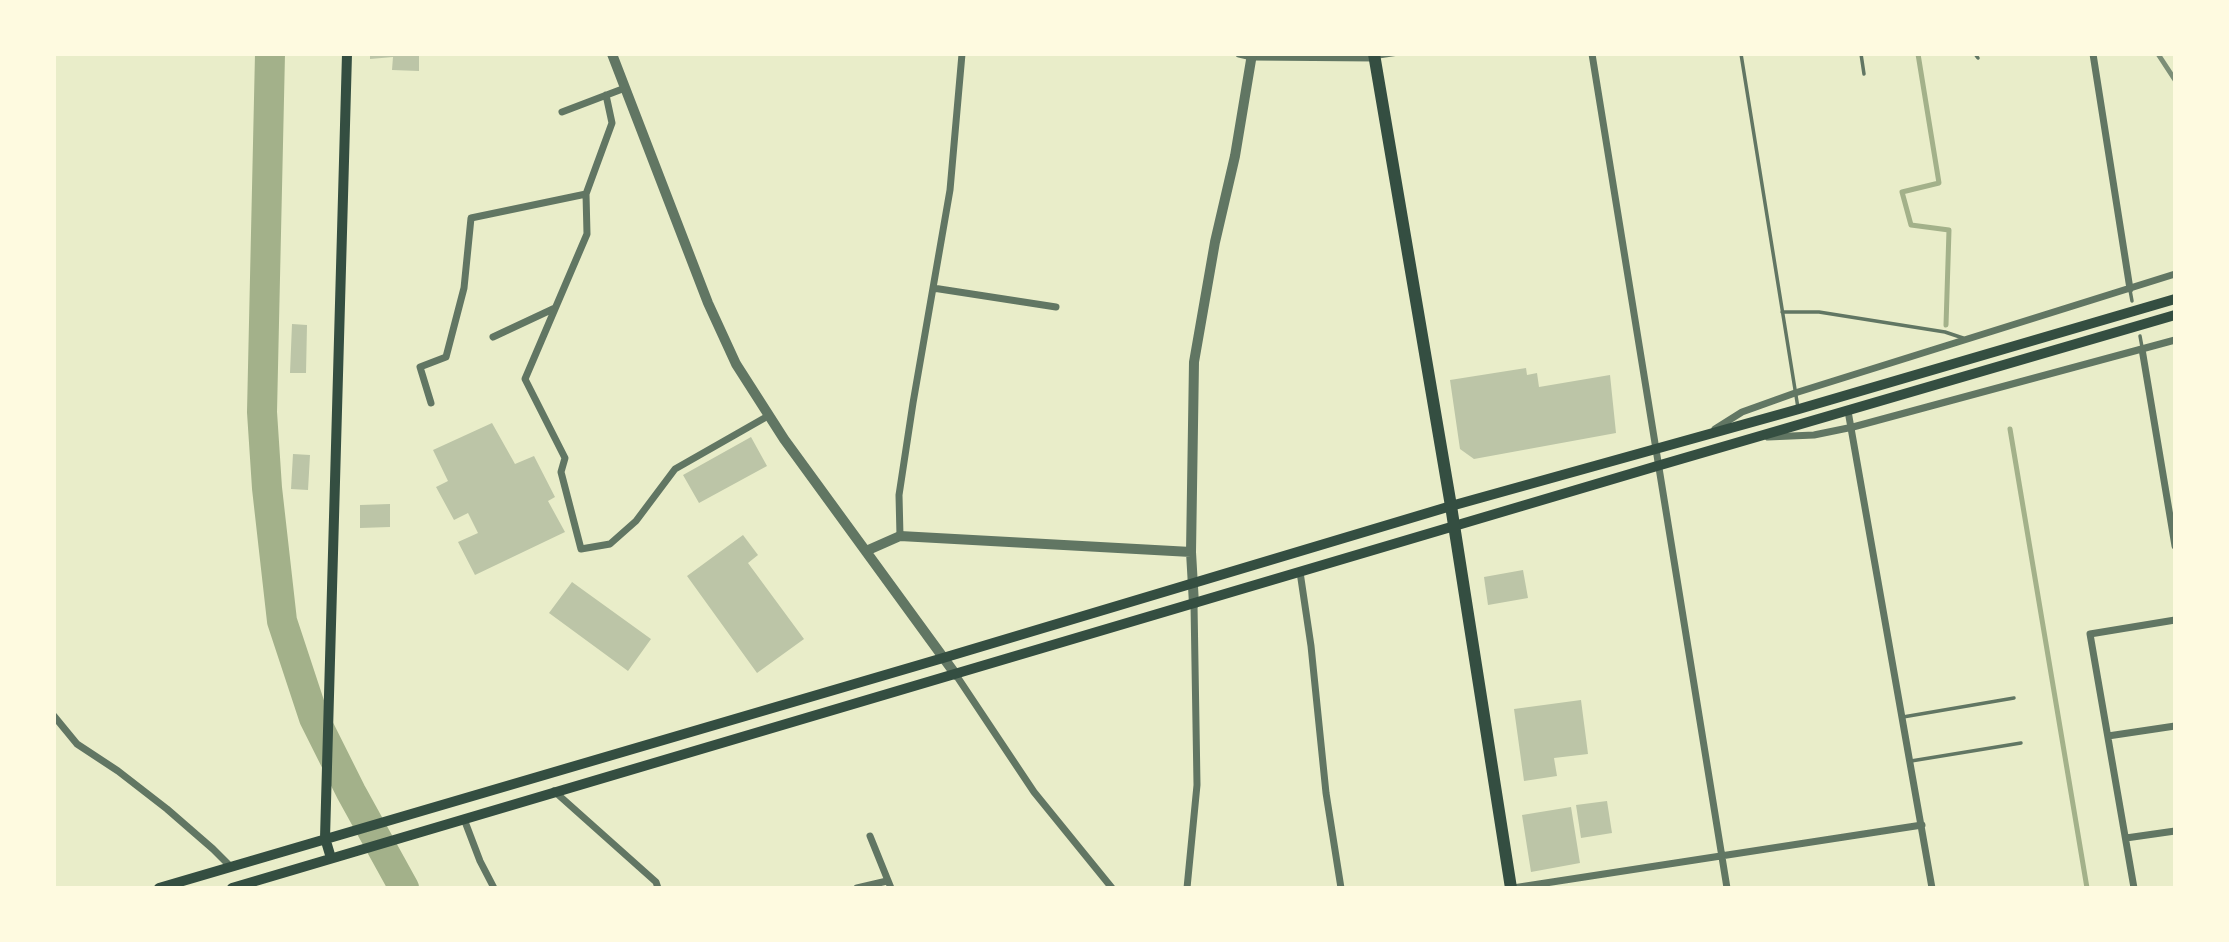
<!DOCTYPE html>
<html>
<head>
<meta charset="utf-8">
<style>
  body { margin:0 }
  #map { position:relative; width:2229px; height:942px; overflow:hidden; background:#e9edc9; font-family:"Fira Sans",sans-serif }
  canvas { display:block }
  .frame { position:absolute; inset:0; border:56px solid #fefae0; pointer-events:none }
</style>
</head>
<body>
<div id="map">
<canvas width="2229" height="942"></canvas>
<div class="frame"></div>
</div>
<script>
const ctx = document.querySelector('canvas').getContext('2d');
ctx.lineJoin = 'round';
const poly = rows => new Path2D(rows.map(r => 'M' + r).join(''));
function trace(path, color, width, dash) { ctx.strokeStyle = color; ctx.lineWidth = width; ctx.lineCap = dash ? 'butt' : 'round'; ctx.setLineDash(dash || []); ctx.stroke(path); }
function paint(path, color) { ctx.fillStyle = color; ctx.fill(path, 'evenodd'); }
const stream = poly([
  [1918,54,1939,183,1902,192,1911,225,1949,230,1946,325],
  [2010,429,2087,888]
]);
const river = poly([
  [270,54,262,412,267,488,282,621,314,718,351,792,404,888]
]);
const building = poly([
  [370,54,419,54,419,71,392,70,393,57,370,59],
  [292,324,307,325,306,373,290,373],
  [1526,368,1527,375,1537,373,1539,387,1610,375,1616,433,1474,459,1460,449,1450,380],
  [492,423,515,464,534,456,555,497,548,501,565,532,475,575,458,542,478,533,468,513,454,520,436,487,448,481,433,450],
  [751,437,767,466,699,503,683,475],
  [293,454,310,455,308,490,291,489],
  [390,504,390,527,360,528,360,505],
  [743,535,758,555,748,563,804,639,757,673,687,576],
  [1523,570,1528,598,1488,605,1484,577],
  [572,582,651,639,628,671,549,613],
  [1581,700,1588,754,1554,758,1557,776,1524,781,1514,709],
  [1607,801,1612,833,1581,838,1576,805],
  [1571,807,1580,863,1531,872,1522,815]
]);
const service = poly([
  [1741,54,1798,408],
  [1861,54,1864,74],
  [1975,54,1978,58],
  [1377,57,1397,54],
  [2130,290,2132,301],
  [1782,312,1819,312,1945,332,1963,338],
  [2140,336,2142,347],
  [1903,717,2014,698],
  [1911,761,2021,743]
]);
const minor = poly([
  [1239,54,1252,57,1375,58],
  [1592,54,1727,888],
  [2093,54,2130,289],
  [562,112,625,88],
  [586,194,587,234,525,379,565,458,561,472,581,549,610,544,636,521,675,469,768,416],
  [933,288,1056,307],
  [493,337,555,308],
  [2142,349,2175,546],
  [431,403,420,367,446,357,464,288,471,218,586,194,612,123,606,95],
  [1848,411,1932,888],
  [1715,429,1742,412,1795,393,2175,274],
  [1768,437,1814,435,1853,427,2175,340],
  [900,536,899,495,913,403,950,190,962,54],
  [1300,572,1311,646,1326,793,1341,888],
  [956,675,1034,792,1112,888],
  [54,716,77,744,118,771,167,809,213,849,230,866],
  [2108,736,2175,726],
  [554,791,656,882,658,888],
  [464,819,480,861,494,888],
  [870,836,891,888],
  [2126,838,2175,831],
  [857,888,887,881],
  [1187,888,1197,785,1194,604],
  [1513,888,1922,825],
  [2134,888,2090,634,2175,620]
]);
const tertiary = poly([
  [612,54,708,303,736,364,784,439,956,675],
  [866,551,900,536,1191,552,1194,604],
  [1191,552,1194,362,1215,242,1235,156,1252,54]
]);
const secondary = poly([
  [331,858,325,838,347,54],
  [159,888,943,658,1451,506,1799,409,2175,299],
  [232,888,1657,466,2175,315]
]);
const primary = poly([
  [1374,54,1451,506,1511,888]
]);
const rail = poly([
  [2158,54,2175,80]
]);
trace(stream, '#a3b18a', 5);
trace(river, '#a3b18a', 30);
paint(building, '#bcc5a7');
trace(service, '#617663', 3.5);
trace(minor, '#617663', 7);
trace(tertiary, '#617663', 10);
trace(secondary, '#344e41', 10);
trace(primary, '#344e41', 12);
trace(rail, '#7c8e77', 5);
</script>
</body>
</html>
